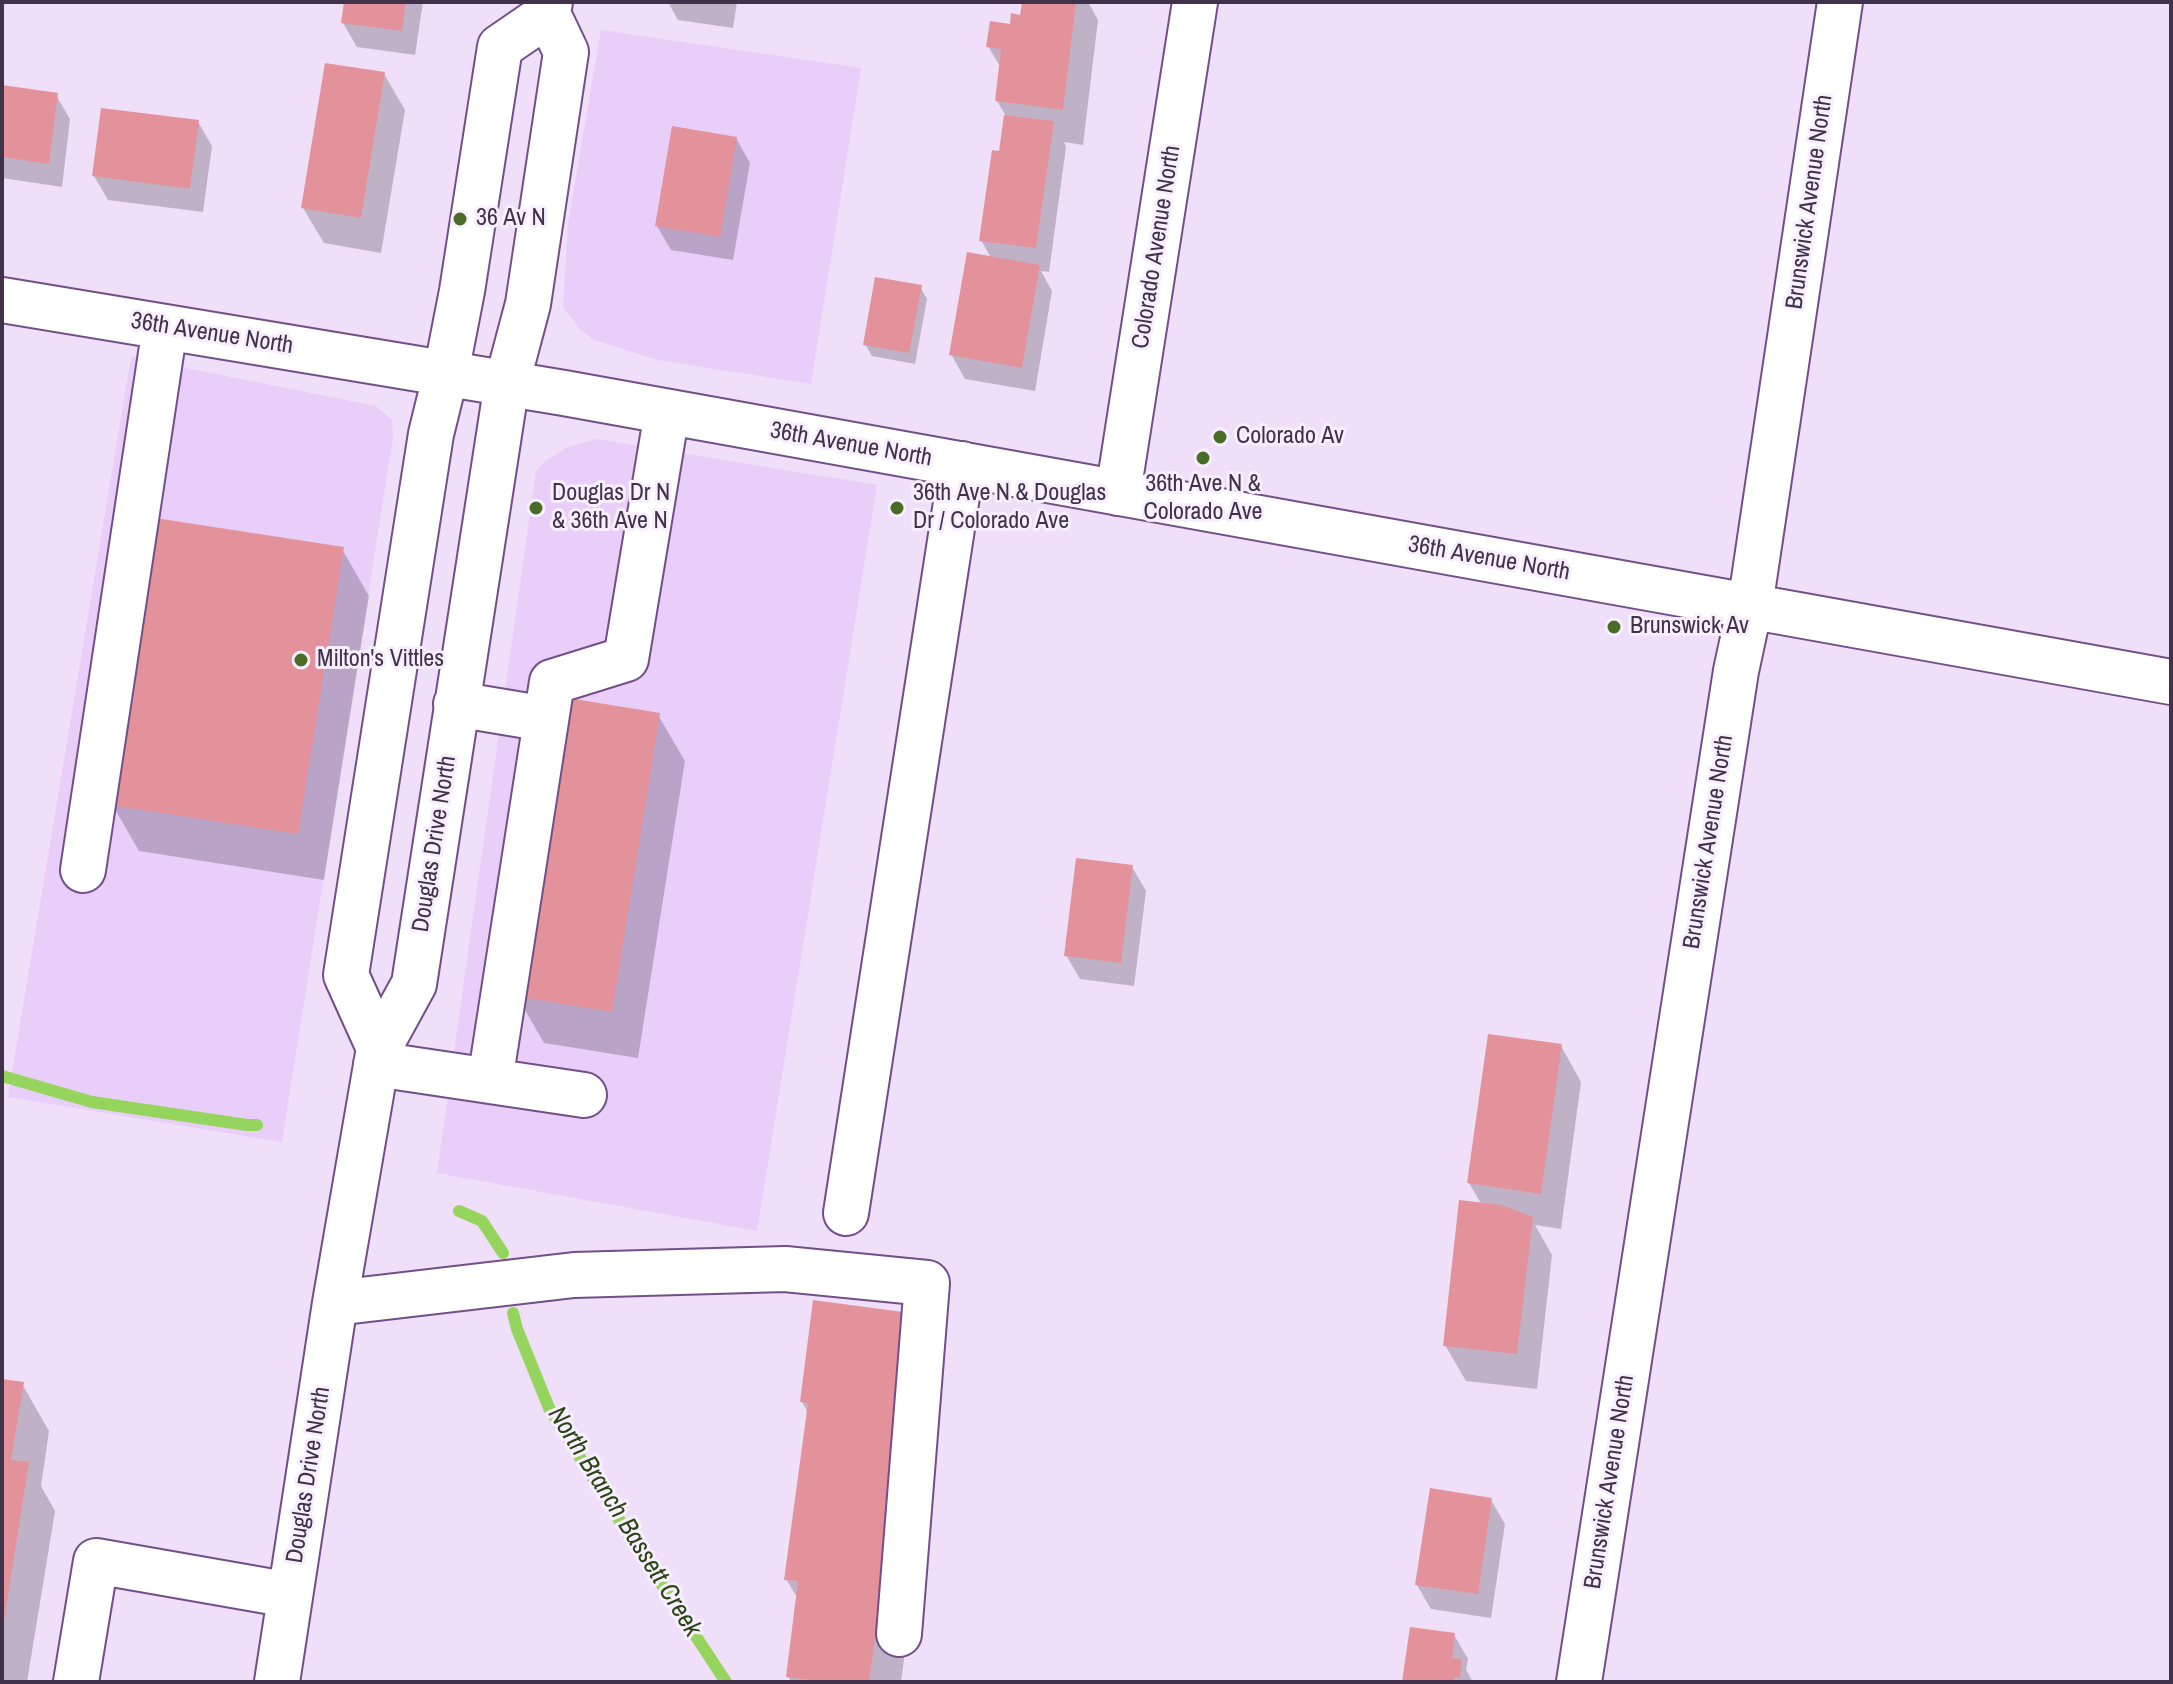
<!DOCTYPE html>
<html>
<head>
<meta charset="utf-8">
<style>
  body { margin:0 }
  #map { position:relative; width:2173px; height:1684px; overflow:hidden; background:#efdff9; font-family:"Archivo Narrow",sans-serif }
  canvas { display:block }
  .frame { position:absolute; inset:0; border:4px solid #41314b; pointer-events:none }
</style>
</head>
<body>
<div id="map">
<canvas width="2173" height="1684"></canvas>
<div class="frame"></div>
</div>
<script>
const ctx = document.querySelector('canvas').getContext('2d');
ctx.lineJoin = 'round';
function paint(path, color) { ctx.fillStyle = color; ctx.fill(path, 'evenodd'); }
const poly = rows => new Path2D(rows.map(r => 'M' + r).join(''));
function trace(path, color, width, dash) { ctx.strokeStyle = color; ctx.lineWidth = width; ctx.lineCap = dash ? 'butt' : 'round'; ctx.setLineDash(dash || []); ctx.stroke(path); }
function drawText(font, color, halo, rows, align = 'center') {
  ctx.font = font + ' "Archivo Narrow",sans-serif'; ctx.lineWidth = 6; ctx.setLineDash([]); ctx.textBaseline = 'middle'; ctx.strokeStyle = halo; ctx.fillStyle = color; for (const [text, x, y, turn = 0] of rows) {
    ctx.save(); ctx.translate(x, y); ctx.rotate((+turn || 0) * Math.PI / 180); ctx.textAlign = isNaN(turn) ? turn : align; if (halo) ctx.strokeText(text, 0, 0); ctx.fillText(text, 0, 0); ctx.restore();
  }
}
const built = poly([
  [601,30,861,68,811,384,658,360,594,340,580,329,563,307,568,224],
  [131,357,376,406,392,420,393,437,282,1142,8,1097],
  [596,439,877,485,757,1231,437,1173,536,471,545,461,568,447]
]);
const shadow = poly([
  [346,2,423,2,415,55,357,47,343,23],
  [668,2,737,2,733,28,678,20],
  [1024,2,1088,2,1098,20,1083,145,1064,142,1066,147,1049,272,1041,271,1052,291,1035,391,965,379,951,354,991,258,981,240,1000,153,1006,116,997,101,1001,68,988,46,1022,17],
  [384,74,405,110,381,253,324,243,303,208],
  [2,87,56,95,70,119,62,187,2,178],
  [198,122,212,146,203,212,108,200,94,176],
  [736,138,750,163,733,260,671,250,657,226],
  [920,287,927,299,915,364,872,356,865,344],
  [342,549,369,596,324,880,139,851,112,804],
  [658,715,685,761,638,1058,544,1043,517,996],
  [1132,867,1146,891,1134,986,1080,979,1066,955],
  [1561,1046,1581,1082,1561,1229,1535,1225,1552,1255,1537,1389,1466,1381,1445,1345,1482,1205,1469,1183],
  [916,1316,943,1363,901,1682,791,1682,788,1676,798,1599,786,1579,808,1413,802,1402],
  [2,1381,22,1384,49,1431,41,1486,55,1511,27,1682,2,1682],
  [1491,1500,1505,1524,1491,1618,1431,1609,1417,1585],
  [1454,1635,1468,1659,1466,1670,1473,1682,1404,1682]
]);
const stream = poly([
  [2,1076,92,1102,247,1125,257,1125],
  [459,1211,482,1221,503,1253],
  [513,1313,517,1329,549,1408,616,1515,726,1682]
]);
const building = poly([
  [344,2,406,2,402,31,341,23],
  [1022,2,1076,2,1063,110,995,101,1001,49,986,47,990,21,1010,24,1011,13,1020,15],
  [325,63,385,72,361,218,301,208],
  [2,85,58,93,49,164,2,157],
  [101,108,199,120,190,189,92,176],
  [1004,115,1054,121,1036,248,979,241,992,150,999,151],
  [672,126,737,137,720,237,655,226],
  [967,252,1040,265,1022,368,949,355],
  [875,277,922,285,909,353,863,345],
  [155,518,344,547,298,834,110,805],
  [562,697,660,713,612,1012,515,996],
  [1076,858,1133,865,1121,963,1064,956],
  [1488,1034,1562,1044,1541,1194,1467,1183],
  [1459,1200,1502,1205,1533,1217,1517,1354,1443,1346],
  [813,1300,918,1314,869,1682,826,1682,786,1677,798,1581,784,1580,808,1403,800,1402],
  [2,1379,24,1382,11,1460,29,1462,4,1621,2,1621],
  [1430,1488,1492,1498,1478,1594,1415,1585],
  [1410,1627,1455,1633,1452,1658,1462,1659,1460,1678,1454,1677,1453,1682,1402,1682]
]);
const minor = poly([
  [2,300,564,393,2171,682],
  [1118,493,1195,2],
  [456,704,546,719],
  [83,870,165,327],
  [379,1048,346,975,431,434,446,373,462,291,500,47,548,14],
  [376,1064,584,1095],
  [490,1081,552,682,626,659,667,412],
  [846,1213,962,464],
  [335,1303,574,1275,785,1269,927,1283,899,1634],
  [76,1682,96,1561,290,1595],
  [277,1682,335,1303,379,1048,414,984,507,383,528,304,566,52,548,14,550,2],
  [1579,1682,1736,671,1750,606,1840,2]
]);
const markers = [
  [460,219,8,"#496d27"],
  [1220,437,8,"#496d27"],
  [1203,458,8,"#496d27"],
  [536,508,8,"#496d27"],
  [897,508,8,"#496d27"],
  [1614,627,8,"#496d27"],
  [301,660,8,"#496d27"]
];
const streetNames = [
  ["Brunswick Avenue North",1810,202,-82],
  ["Colorado Avenue North",1157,247,-81],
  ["36th Avenue North",212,334,9],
  ["36th Avenue North",851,445,10],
  ["36th Avenue North",1489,559,10],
  ["Brunswick Avenue North",1709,842,-81],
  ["Douglas Drive North",435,844,-81],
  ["Douglas Drive North",309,1475,-81],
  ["Brunswick Avenue North",1610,1482,-81]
];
const poiNames = [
  ["36 Av N",476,219],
  ["Colorado Av",1236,437],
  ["36th Ave N &",1203,485,"center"],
  ["Colorado Ave",1203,513,"center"],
  ["Douglas Dr N",552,494],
  ["& 36th Ave N",552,522],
  ["36th Ave N & Douglas",913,494],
  ["Dr / Colorado Ave",913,522],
  ["Brunswick Av",1630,627],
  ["Milton's Vittles",317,660]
];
const waterNames = [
  ["North Branch Bassett Creek",624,1522,58]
];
paint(built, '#e8cef9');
paint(shadow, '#0003');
trace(stream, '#95d55d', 12);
paint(building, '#e3929b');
trace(minor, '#734f88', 48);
trace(minor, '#fff', 44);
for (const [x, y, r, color] of markers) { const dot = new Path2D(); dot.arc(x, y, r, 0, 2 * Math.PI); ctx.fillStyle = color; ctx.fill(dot); trace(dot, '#f7effd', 3); }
drawText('24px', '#41314b', '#f7effd', streetNames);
drawText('24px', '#41314b', '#f7effd', poiNames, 'left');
drawText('italic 26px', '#2b4415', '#f7effd', waterNames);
</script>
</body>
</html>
